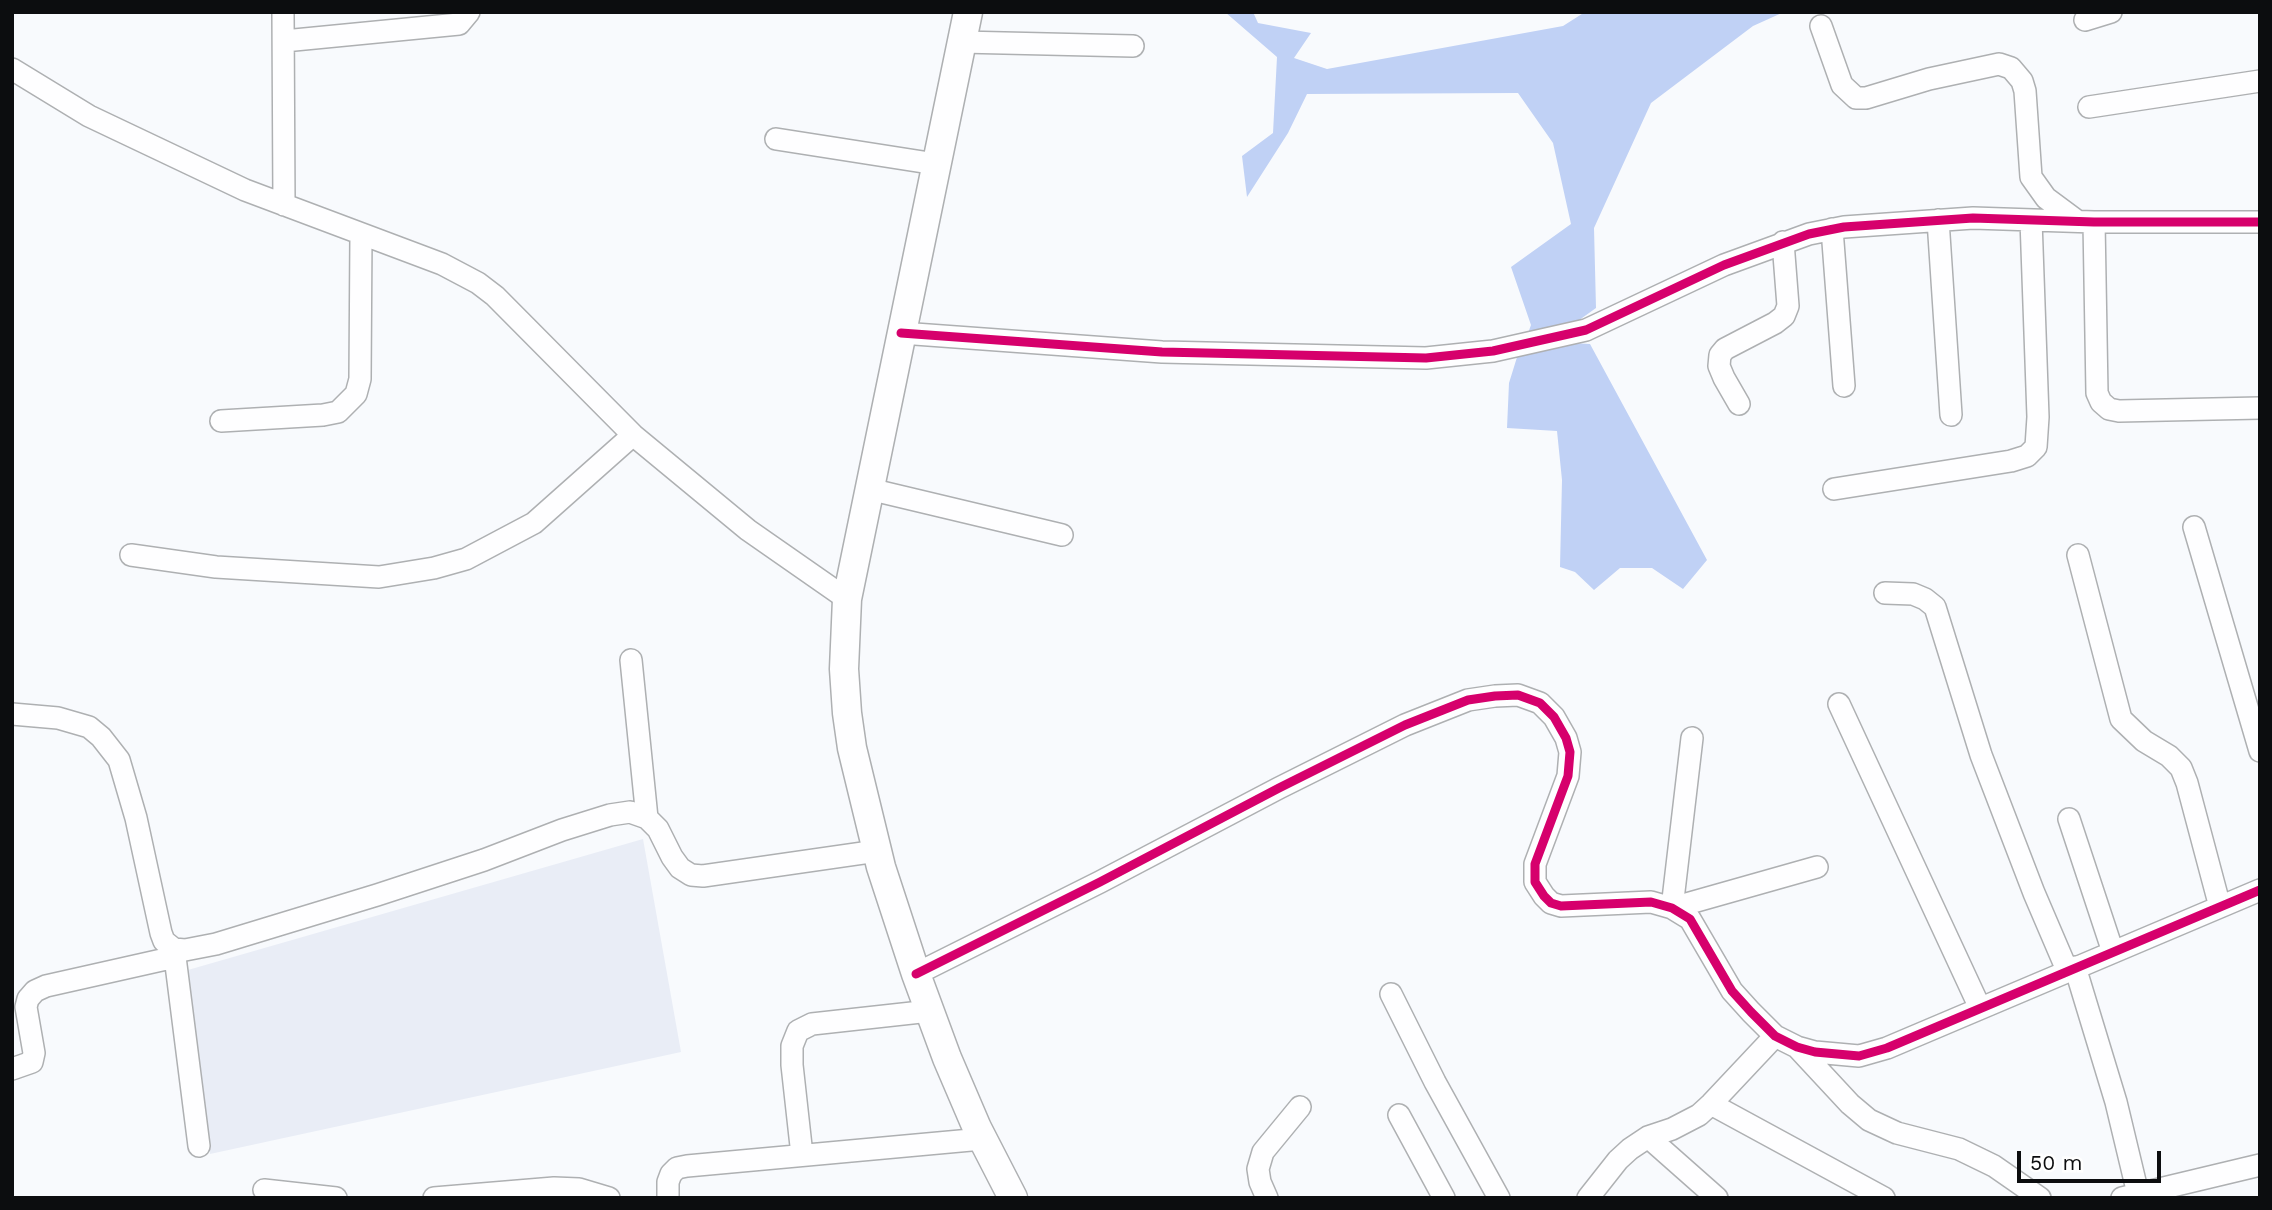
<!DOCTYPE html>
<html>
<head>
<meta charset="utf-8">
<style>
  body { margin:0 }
  #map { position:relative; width:2272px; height:1210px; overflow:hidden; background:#f8fafd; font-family:"Work Sans",sans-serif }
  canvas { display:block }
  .frame { position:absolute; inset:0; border:14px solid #0c0d0f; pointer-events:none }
  .scale { position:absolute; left:2017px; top:1151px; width:144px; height:32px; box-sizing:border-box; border:4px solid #0c0d0f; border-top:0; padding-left:9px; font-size:21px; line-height:24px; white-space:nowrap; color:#0c0d0f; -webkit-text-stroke:5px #fff; paint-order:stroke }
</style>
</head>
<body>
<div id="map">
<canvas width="2272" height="1210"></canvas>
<div class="frame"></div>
<div class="scale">50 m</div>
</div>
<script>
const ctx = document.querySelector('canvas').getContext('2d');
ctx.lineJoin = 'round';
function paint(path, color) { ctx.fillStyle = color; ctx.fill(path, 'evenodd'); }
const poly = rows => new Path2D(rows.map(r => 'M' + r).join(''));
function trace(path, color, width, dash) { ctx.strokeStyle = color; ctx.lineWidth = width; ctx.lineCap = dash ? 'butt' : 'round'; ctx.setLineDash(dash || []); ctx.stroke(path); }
const built = poly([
  [643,839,681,1052,210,1154,181,972]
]);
const water = poly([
  [1225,12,1253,12,1258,23,1311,33,1294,58,1327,69,1563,26,1585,12,1784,12,1753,26,1651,103,1594,228,1596,308,1575,323,1527,336,1531,325,1511,267,1571,224,1553,143,1518,93,1307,94,1288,133,1247,197,1242,156,1273,133,1277,57],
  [1573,343,1590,344,1707,560,1683,589,1652,568,1620,568,1594,590,1575,572,1560,567,1562,480,1557,431,1507,428,1509,383,1518,354]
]);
const minor = poly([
  [283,12,284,205],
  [2085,20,2111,12],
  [1821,26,1842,85,1856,98,1866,98,1929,79,1999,64,2011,68,2022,81,2025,91,2031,177,2046,198,2077,221],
  [284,41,459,24,469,12],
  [961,42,1133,46],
  [12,69,89,116,245,190,442,264,478,283,495,296,633,435,748,530,847,599],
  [2089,107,2260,81],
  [776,139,936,164],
  [1938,220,1951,415],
  [2094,222,2097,393,2101,402,2109,409,2119,411,2260,408],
  [1832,229,1844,386],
  [901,333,1162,352,1426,358,1493,351,1586,330,1724,265,1809,234,1844,227,1973,218,2094,222,2260,222],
  [1739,404,1724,378,1719,366,1720,355,1725,349,1775,323,1784,316,1788,306,1783,242],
  [221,421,323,415,338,412,356,394,360,379,361,234],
  [869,489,1062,535],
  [1834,489,2011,461,2027,456,2036,447,2038,417,2031,220],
  [2194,527,2260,751],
  [131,555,216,567,379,577,434,568,466,559,534,523,633,435],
  [2078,555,2121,719,2144,741,2169,756,2181,768,2187,783,2220,907],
  [1885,593,1913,594,1925,599,1935,607,1981,755,2034,893,2067,970],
  [631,660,647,818],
  [1839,704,1980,1008],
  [12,714,58,718,89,727,101,737,119,760,136,818,161,933,164,941,174,949,185,950,216,944,377,895,484,860,562,830,610,815,630,812,647,818,658,829,672,857,680,868,691,875,703,876,877,851],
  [1692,738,1672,908,1817,867],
  [2069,819,2113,952],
  [174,949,199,1146],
  [2075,967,2116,1102,2139,1198],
  [916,974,1100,882,1279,788,1405,725,1468,700,1495,696,1518,695,1540,703,1554,717,1566,738,1570,752,1568,776,1535,864,1535,882,1544,896,1551,903,1561,906,1651,902,1672,908,1690,919,1732,991,1751,1012,1775,1036,1797,1047,1815,1052,1859,1056,1887,1048,2260,890],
  [1391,994,1435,1082,1499,1198],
  [1797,1047,1850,1104,1869,1120,1897,1133,1959,1149,1994,1166,2040,1198],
  [12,1069,32,1062,34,1053,26,1007,28,999,35,991,46,986,175,957],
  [1711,1104,1884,1198],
  [1399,1115,1444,1198],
  [1648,1137,1717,1198],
  [802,1155,792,1065,792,1046,798,1031,812,1024,930,1011],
  [264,1190,336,1198],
  [434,1198,554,1188,579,1189,609,1198],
  [668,1198,668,1182,671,1174,677,1168,687,1166,982,1139],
  [1267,1198,1260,1182,1258,1169,1263,1152,1300,1107],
  [1588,1198,1618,1160,1630,1149,1648,1137,1672,1129,1699,1115,1711,1104,1775,1036],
  [2122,1198,2260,1165]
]);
const tertiary = poly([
  [968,12,847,599,844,669,847,713,852,748,881,867,916,974,947,1058,977,1128,1013,1198]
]);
const cycleway = poly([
  [901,333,1162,352,1426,358,1493,351,1586,330,1724,265,1809,234,1844,227,1973,218,2094,222,2260,222],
  [916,974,1100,882,1279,788,1405,725,1468,700,1495,696,1518,695,1540,703,1554,717,1566,738,1570,752,1568,776,1535,864,1535,882,1544,896,1551,903,1561,906,1651,902,1672,908,1690,919,1732,991,1751,1012,1775,1036,1797,1047,1815,1052,1859,1056,1887,1048,2260,890]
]);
paint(built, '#e9edf6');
paint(water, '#c0d1f5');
trace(minor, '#aeb0b2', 24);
trace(tertiary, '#aeb0b2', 31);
trace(minor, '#fefeff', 21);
trace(tertiary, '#fefeff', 28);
trace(cycleway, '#d6006c', 9);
</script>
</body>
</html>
